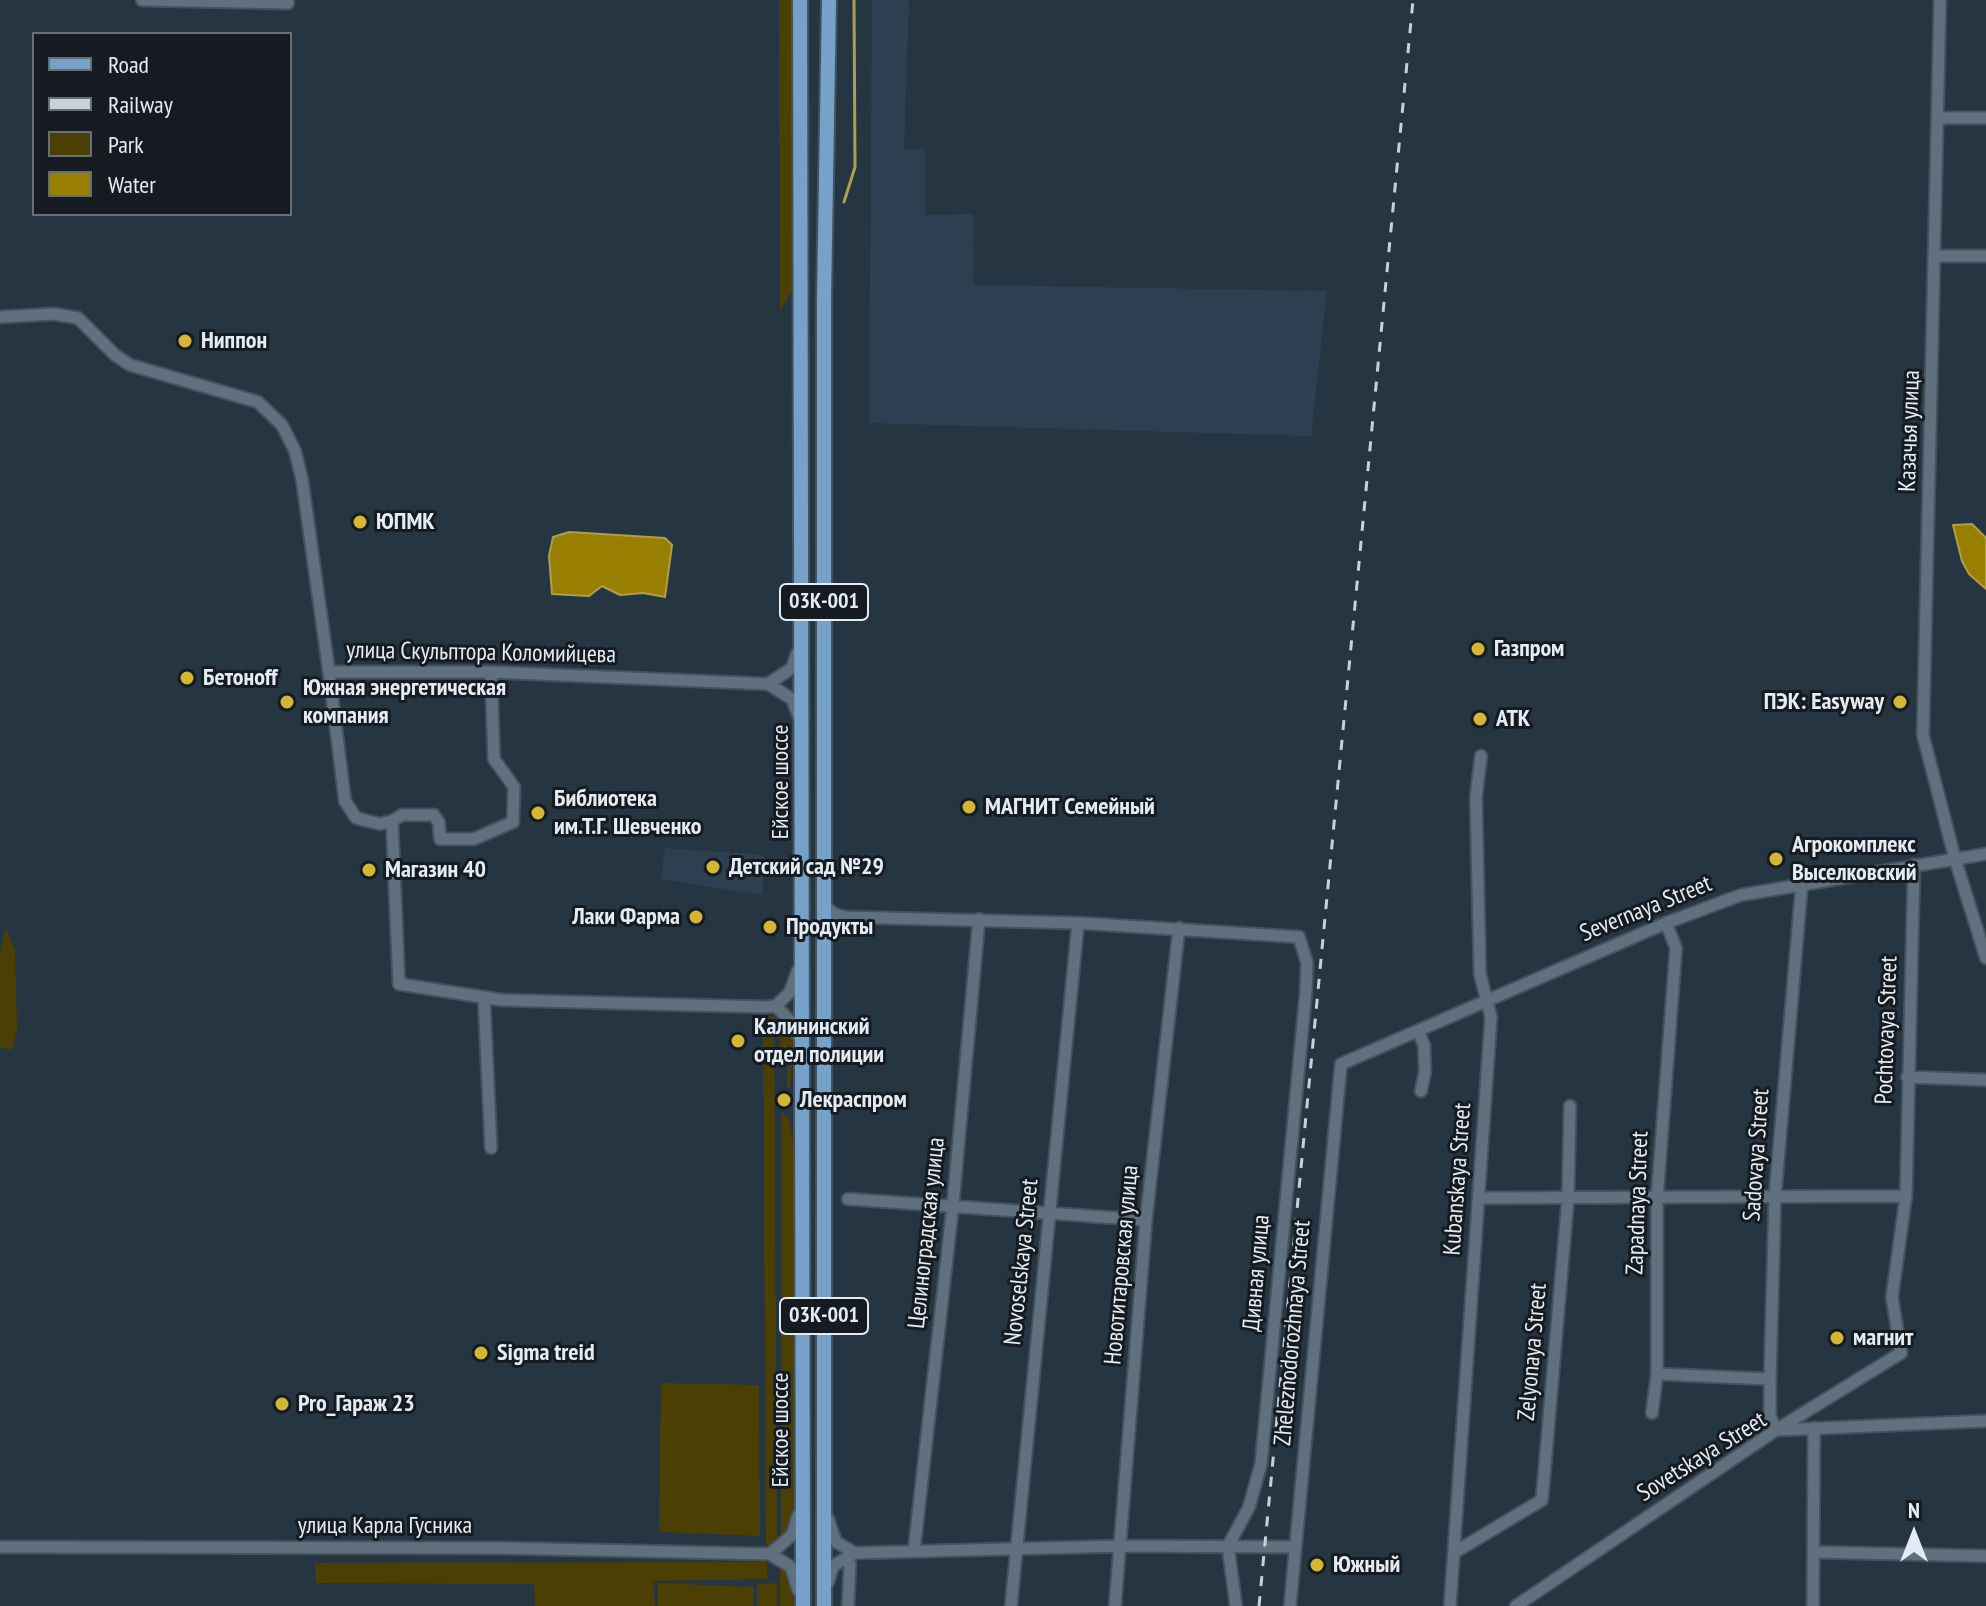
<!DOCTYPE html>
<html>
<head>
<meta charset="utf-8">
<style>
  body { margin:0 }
  #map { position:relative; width:1986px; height:1606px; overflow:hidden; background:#263542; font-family:"PT Sans Narrow",sans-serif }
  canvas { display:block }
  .legend { position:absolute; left:32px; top:32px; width:260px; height:184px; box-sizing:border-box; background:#151b21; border:2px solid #676f76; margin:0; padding:10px 14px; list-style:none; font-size:24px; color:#e3ecf5 }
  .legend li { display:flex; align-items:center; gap:16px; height:40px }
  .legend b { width:40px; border:2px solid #676f76 }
  .north { position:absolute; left:1874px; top:1494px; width:80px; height:80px; -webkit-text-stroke:6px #151b21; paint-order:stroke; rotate:0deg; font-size:22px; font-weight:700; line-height:32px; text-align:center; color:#e3ecf5 }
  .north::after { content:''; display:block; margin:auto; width:28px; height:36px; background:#e3ecf5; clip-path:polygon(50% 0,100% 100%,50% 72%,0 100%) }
</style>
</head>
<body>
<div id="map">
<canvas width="1986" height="1606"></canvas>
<ul class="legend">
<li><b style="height:10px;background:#76a2c9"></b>Road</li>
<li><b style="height:10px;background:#c7d1da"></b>Railway</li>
<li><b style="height:22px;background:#4c3f03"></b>Park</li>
<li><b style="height:22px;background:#987f01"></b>Water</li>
</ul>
<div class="north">N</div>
</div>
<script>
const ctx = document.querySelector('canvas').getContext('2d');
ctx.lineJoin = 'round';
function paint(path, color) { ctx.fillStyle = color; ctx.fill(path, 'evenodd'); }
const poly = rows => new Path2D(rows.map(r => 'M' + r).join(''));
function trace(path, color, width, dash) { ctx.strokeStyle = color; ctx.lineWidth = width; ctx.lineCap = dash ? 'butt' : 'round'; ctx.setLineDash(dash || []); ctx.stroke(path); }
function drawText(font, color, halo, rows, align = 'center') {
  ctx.font = font + ' "PT Sans Narrow",sans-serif'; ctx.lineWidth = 6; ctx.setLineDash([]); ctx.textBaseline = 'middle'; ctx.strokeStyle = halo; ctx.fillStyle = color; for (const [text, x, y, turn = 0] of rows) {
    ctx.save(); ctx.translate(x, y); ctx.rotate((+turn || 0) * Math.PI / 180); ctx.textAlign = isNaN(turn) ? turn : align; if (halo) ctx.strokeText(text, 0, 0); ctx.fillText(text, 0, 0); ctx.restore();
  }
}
const built = poly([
  [872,0,909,0,904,150,925,149,925,215,974,214,973,285,1327,291,1311,436,869,423],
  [665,848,764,855,763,895,661,879]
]);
const green = poly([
  [779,0,792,0,795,287,780,310],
  [6,928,15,950,17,1031,12,1050,0,1047,0,952],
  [774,1016,777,1543,766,1546,763,1017],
  [779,1016,794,1036,790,1088,787,1088,787,1054,780,1053],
  [781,1112,789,1117,794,1148,794,1519,781,1541],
  [661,1383,759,1385,760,1536,659,1532],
  [767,1562,767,1579,653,1581,655,1606,535,1606,534,1584,316,1583,315,1563],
  [780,1564,789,1572,795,1606,780,1606],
  [658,1583,754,1587,754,1606,658,1606],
  [777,1583,777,1606,757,1606,757,1584]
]);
const water = poly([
  [1972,524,1986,538,1986,589,1969,574,1962,561,1953,525,1972,524],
  [569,532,665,538,672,545,665,597,643,593,620,595,602,586,589,596,552,594,549,556,553,537,569,532]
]);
const stream = poly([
  [844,202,855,167,854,0]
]);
const minor = poly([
  [142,0,288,3,286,0],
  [1940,0,1923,735,1955,859,1986,958],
  [1938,118,1986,118],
  [1936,256,1986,256],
  [0,317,54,314,78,318,115,355,130,365,258,402,282,425,295,451,302,479,329,672,491,672,768,684,792,668,797,653],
  [329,672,345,801,356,818,380,824,392,821],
  [491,672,494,759,514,787,513,822,474,839,440,839,439,823,434,815,402,815,392,821,399,984,502,1000,765,1007,776,1006,790,992,798,970],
  [768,684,792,699,799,717],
  [823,904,834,914,846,917,1078,923,1299,937,1307,963,1306,991,1261,1464,1249,1507,1228,1546,1236,1606],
  [1666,923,1676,948,1657,1199,1657,1374,1770,1379],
  [484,997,491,1148],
  [776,1006,791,1022,801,1041],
  [1418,1031,1424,1045,1425,1072,1421,1091],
  [1907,1077,1986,1080],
  [1480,1198,1906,1196],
  [848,1199,1146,1220],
  [1652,1413,1657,1374],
  [1776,1430,1770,1416,1770,1379,1775,1196,1802,882],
  [1779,1430,1986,1421],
  [828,1519,836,1542,855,1553],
  [0,1547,502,1548,770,1554,791,1567,798,1590],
  [914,1551,953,1204,979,919],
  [1455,1552,1542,1500,1568,1198,1570,1106],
  [1813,1552,1986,1556],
  [770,1554,792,1535,798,1516],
  [828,1582,833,1566,855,1553,1121,1546,1295,1547],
  [848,1606,850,1564],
  [1011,1606,1078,923],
  [1115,1606,1146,1220,1179,928],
  [1290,1606,1341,1064,1666,923,1741,895,1986,854],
  [1450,1606,1491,1017,1480,974,1476,797,1481,756],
  [1516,1606,1776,1430,1901,1353,1892,1297,1906,1196,1914,865],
  [1813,1606,1814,1428]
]);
const major = poly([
  [800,0,803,1606],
  [824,1606,824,299,829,0]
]);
const rail = poly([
  [1259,1606,1413,0]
]);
const markers = [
  [185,341,8,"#d4b635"],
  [360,522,8,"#d4b635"],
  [1478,649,8,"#d4b635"],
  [187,678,8,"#d4b635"],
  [287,702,8,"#d4b635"],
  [1900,702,8,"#d4b635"],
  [1480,719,8,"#d4b635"],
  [969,807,8,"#d4b635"],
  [538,813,8,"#d4b635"],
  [1776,859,8,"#d4b635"],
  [713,867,8,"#d4b635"],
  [369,870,8,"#d4b635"],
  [696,917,8,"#d4b635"],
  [770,927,8,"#d4b635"],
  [738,1041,8,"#d4b635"],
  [784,1100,8,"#d4b635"],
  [1837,1338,8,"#d4b635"],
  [481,1353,8,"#d4b635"],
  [282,1404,8,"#d4b635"],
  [1317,1565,8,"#d4b635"]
];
const shields = [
  [824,602,88],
  [824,1316,88]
];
const shieldNames = [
  ["03К-001",824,602],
  ["03К-001",824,1316]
];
const poiNames = [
  ["Ниппон",201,341],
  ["ЮПМК",376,522],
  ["Газпром",1494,649],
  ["Бетонoff",203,678],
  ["Южная энергетическая",303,688],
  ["компания",303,716],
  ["ПЭК: Easyway",1884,702,"right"],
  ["АТК",1496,719],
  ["Библиотека",554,799],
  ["им.Т.Г. Шевченко",554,827],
  ["МАГНИТ Семейный",985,807],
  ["Агрокомплекс",1792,845],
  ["Выселковский",1792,873],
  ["Детский сад №29",729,867],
  ["Магазин 40",385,870],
  ["Лаки Фарма",680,917,"right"],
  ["Продукты",786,927],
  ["Калининский",754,1027],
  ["отдел полиции",754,1055],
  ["Лекраспром",800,1100],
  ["магнит",1853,1338],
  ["Sigma treid",497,1353],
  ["Pro_Гараж 23",298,1404],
  ["Южный",1333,1565]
];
const streetNames = [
  ["Казачья улица",1910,431,-88],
  ["улица Скульптора Коломийцева",481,653,1],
  ["Ейское шоссе",781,782,-90],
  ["Severnaya Street",1646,909,-22],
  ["Pochtovaya Street",1887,1030,-88],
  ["Sadovaya Street",1757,1155,-86],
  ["Kubanskaya Street",1458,1179,-86],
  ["Zapadnaya Street",1638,1203,-88],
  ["Целиноградская улица",927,1233,-84],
  ["Novoselskaya Street",1022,1262,-84],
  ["Новотитаровская улица",1122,1265,-85],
  ["Дивная улица",1257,1273,-85],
  ["Zheleznodorozhnaya Street",1293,1333,-85],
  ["Zelyonaya Street",1533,1352,-85],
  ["Ейское шоссе",781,1430,-90],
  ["Sovetskaya Street",1702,1457,-32],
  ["улица Карла Гусника",385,1526]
];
paint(built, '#2d4052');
paint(green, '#4c3f03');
paint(water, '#987f01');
trace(water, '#aea04a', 2);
trace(stream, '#aea04a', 3);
trace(minor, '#45525d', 15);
trace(major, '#45525d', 18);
trace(minor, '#60707f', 11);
trace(major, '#76a2c9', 14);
trace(rail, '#c7d1da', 3, [10, 10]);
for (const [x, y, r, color] of markers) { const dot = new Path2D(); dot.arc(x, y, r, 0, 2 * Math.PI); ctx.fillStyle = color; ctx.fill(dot); trace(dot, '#151b21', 3); }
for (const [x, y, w] of shields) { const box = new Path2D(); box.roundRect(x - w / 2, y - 18, w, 36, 6); ctx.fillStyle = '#151b21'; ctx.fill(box); trace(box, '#e3ecf5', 2); }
drawText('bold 22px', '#e3ecf5', null, shieldNames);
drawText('bold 24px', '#e3ecf5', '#151b21', poiNames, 'left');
drawText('24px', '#e3ecf5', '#151b21', streetNames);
</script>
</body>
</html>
